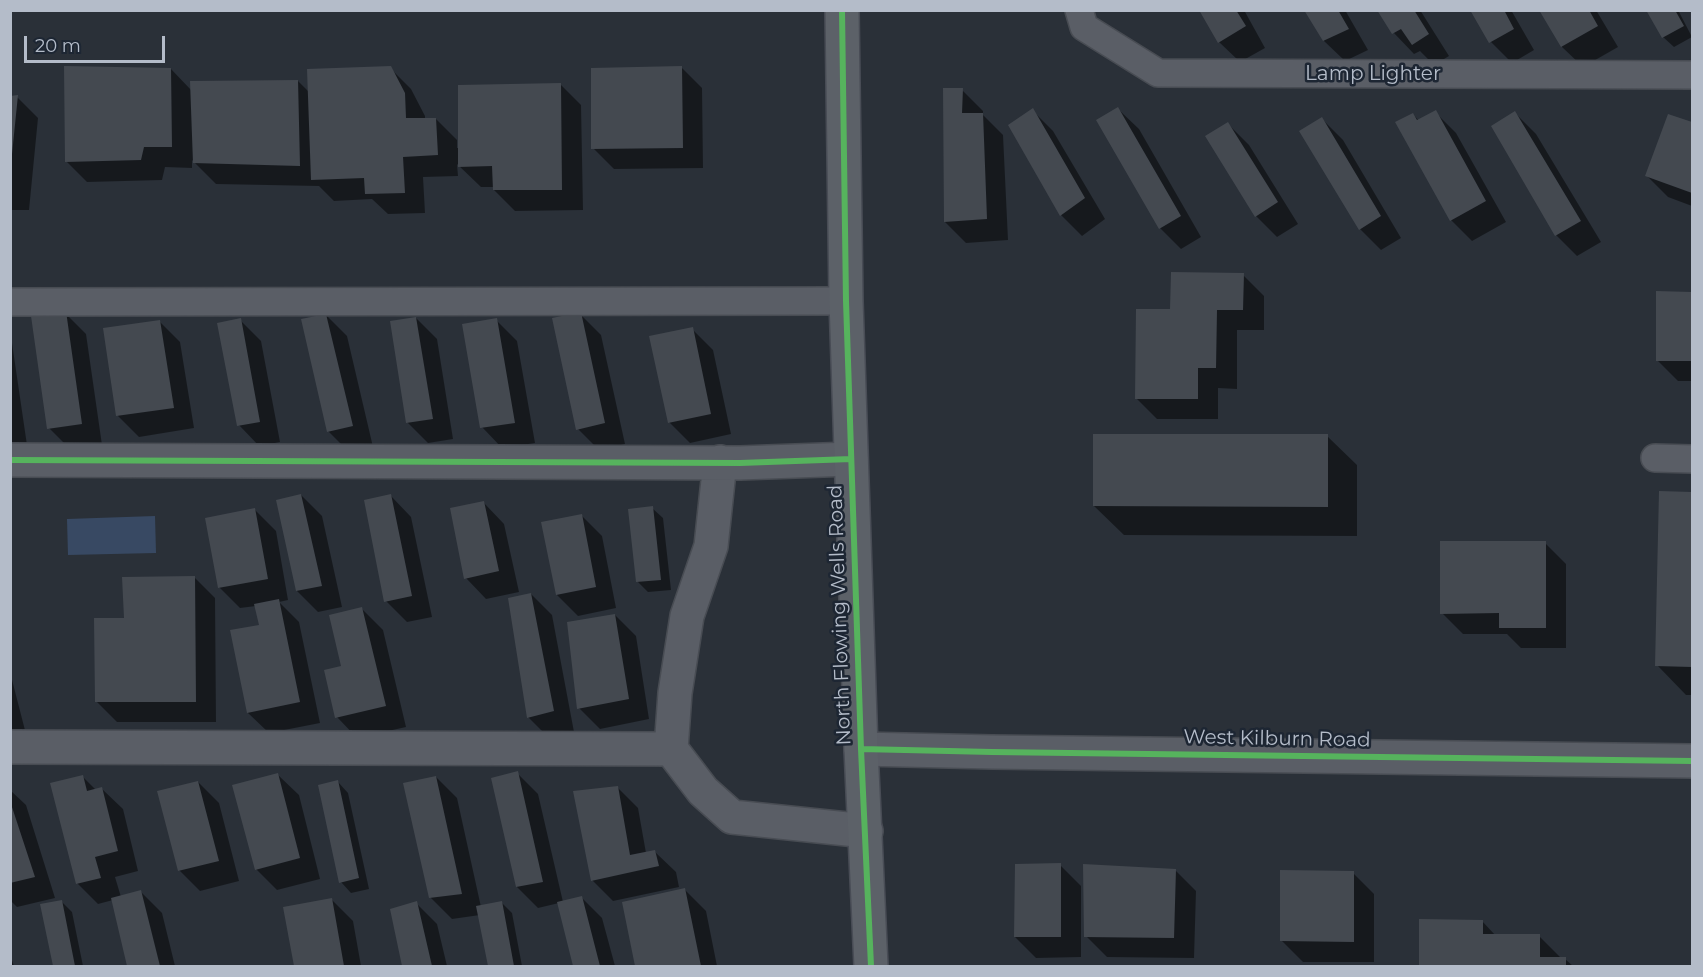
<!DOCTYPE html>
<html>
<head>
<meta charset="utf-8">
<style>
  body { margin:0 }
  #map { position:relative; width:1703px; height:977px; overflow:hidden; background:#2a3038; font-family:Montserrat,sans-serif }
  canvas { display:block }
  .frame { position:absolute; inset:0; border:12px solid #b4bcc9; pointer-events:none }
  .scale { position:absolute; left:24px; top:36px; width:141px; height:27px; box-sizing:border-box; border:3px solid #b4bcc9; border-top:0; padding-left:8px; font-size:18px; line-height:21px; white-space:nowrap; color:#b4bcc9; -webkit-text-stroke:4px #1d2633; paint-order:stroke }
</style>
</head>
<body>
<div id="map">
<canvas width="1703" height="977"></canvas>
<div class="frame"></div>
<div class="scale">20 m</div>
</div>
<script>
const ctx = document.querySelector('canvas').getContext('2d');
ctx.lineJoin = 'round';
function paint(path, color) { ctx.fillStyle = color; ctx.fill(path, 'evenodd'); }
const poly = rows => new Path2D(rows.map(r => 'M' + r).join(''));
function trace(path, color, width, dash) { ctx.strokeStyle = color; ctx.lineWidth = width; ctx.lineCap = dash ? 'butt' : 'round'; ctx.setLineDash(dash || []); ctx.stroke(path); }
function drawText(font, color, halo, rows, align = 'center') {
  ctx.font = font + ' Montserrat,sans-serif'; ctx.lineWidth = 5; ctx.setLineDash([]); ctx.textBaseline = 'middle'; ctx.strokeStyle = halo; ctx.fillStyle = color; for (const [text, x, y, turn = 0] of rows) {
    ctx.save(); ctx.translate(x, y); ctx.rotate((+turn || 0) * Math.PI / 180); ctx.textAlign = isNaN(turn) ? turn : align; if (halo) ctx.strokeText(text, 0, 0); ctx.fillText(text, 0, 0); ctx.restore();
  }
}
const water = poly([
  [155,516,156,553,68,555,67,519]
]);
const shadow = poly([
  [1201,10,1244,10,1265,48,1240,62,1219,42],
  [1306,10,1345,10,1368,50,1345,61,1324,41],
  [1379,10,1420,10,1449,56,1434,65,1420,51,1414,54,1394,33],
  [1472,10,1511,10,1534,50,1512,63,1491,42],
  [1541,10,1596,10,1618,47,1583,67,1562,47],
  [1648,10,1678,10,1692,37,1674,47,1663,37],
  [681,67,702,88,703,168,614,169,593,148],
  [390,68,411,89,425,116,425,120,436,119,457,140,457,148,460,148,560,84,581,105,583,210,515,211,494,190,494,187,481,187,457,164,458,176,423,177,425,213,388,214,372,199,334,201,319,186,216,184,192,160,192,168,165,167,162,180,87,182,66,161,171,69,192,91,298,81,310,93],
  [962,90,983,111,983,115,1003,135,1008,240,966,243,945,222],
  [10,97,17,97,38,118,29,210,10,210],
  [1118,109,1139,129,1201,237,1181,249,1160,228],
  [1032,110,1053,131,1105,219,1082,236,1061,215,1010,126],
  [1435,112,1456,133,1506,222,1472,241,1451,220,1397,123,1413,114,1419,121],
  [1515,113,1536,134,1601,242,1577,256,1556,235],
  [1669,115,1692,124,1692,206,1668,197,1647,176],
  [1322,119,1343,140,1401,238,1381,250,1360,229],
  [1228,124,1249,145,1298,224,1277,237,1256,216],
  [1243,275,1264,296,1264,330,1237,330,1237,389,1218,388,1218,419,1157,419,1136,398,1172,310],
  [1658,293,1692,293,1692,381,1678,381,1657,360],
  [65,313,86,334,102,445,70,449,49,428],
  [580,314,601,335,625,444,599,450,578,429],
  [326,315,347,336,373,447,349,452,328,431],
  [416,318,437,339,453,439,428,443,407,422],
  [240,320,261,341,280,442,259,446,239,425],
  [496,320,517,341,535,443,502,448,482,427],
  [159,321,180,342,194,428,139,437,118,416],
  [692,329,713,350,731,434,690,443,669,422],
  [10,341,12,343,28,452,10,456],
  [1327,436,1357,465,1357,536,1124,535,1094,506],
  [1660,493,1692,493,1692,695,1686,695,1657,665],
  [301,495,322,516,342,607,318,612,297,591],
  [391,496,411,517,432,617,407,622,386,601],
  [484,503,504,524,519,592,486,599,466,578],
  [652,508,663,518,671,590,648,592,638,582],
  [255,510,276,531,288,600,279,602,299,622,320,723,269,733,248,713,260,626,256,606,240,608,219,587],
  [581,515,602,536,616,608,578,616,557,595],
  [1545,543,1566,564,1566,648,1521,648,1507,634,1463,634,1442,613],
  [194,577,215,598,216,722,117,722,96,701],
  [531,594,552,615,574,732,549,738,528,717],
  [362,609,383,630,406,727,357,738,337,717],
  [615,615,636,636,649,719,600,729,579,708],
  [10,672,27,738,10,742],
  [517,773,538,794,563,902,581,897,602,918,615,966,575,966,559,903,538,908,517,887],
  [278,775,299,795,320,879,277,890,256,869],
  [82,776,96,790,102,789,123,809,138,871,115,877,121,897,141,892,162,913,175,966,129,966,113,900,98,904,77,883],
  [436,777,457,798,481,907,502,903,512,913,522,966,489,966,480,915,452,919,431,898],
  [198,782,219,803,239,881,200,891,179,870],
  [338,782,348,793,369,889,351,893,341,882],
  [617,787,638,808,646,853,655,852,676,872,679,887,613,901,592,880],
  [10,790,26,805,55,898,17,907,10,900],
  [1060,865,1081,886,1081,957,1036,958,1015,937],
  [1175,870,1196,891,1194,958,1107,957,1086,936],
  [1353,873,1374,894,1374,962,1303,962,1282,941],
  [685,890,706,911,717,966,636,966,624,903],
  [332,900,353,921,361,966,295,966,285,908],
  [62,902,72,912,83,966,54,966,42,906],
  [416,903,437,924,447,966,404,966,391,910],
  [1421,921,1482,921,1496,936,1539,936,1560,957,1560,959,1565,959,1573,966,1420,966],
  [10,955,14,966,10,966]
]);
const building = poly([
  [1199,10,1236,10,1246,26,1218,43],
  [1304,10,1338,10,1349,29,1323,41],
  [1377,10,1414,10,1429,34,1412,45,1401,29,1392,34],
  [1470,10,1504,10,1514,29,1489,43],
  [1539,10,1589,10,1598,26,1561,47],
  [1646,10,1675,10,1684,26,1662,38],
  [64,66,171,68,172,147,144,147,141,160,65,162],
  [391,66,405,93,406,118,436,118,438,155,403,157,405,193,365,194,364,178,311,180,307,69],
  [682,66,683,148,591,149,591,68],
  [298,80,300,166,193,163,190,81],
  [561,83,562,190,493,190,492,166,458,167,458,85],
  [943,88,963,88,962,113,983,113,987,219,944,222],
  [18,95,12,154,10,154,10,96],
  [1118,107,1181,216,1159,229,1096,120],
  [1033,108,1085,198,1060,216,1008,125],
  [1436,110,1486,201,1450,221,1395,122,1413,113,1417,120],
  [1515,111,1581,221,1555,236,1491,126],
  [1668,114,1692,122,1692,193,1645,176],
  [1322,117,1381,216,1359,230,1299,131],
  [1228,122,1278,202,1255,217,1205,136],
  [1171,272,1244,273,1243,310,1217,310,1216,368,1198,368,1198,399,1135,399,1136,309,1170,309],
  [1656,291,1692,292,1692,361,1656,361],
  [66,311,82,424,47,429,31,316],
  [581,312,605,423,576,430,552,318],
  [326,314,353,426,327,432,301,319],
  [416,317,433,419,406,423,390,321],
  [241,318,260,422,237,426,217,323],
  [497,318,515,423,480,428,462,324],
  [160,320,174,408,116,416,103,328],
  [693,327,711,414,668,423,649,336],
  [1093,434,1328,434,1328,507,1093,506],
  [1659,491,1692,492,1692,667,1655,666],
  [301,494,322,586,296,591,276,500],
  [391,494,412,596,384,602,364,500],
  [484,501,499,571,464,579,450,508],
  [653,506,661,580,636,582,628,509],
  [255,508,268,579,218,588,205,518],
  [582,514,596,587,556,595,541,522],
  [1440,541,1546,541,1546,628,1499,628,1499,613,1440,614],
  [195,576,196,702,95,702,94,618,124,618,122,577],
  [531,593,554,711,527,718,508,598],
  [279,599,300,702,247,713,230,630,259,625,254,604],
  [362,607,386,706,335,718,324,670,341,666,329,615],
  [615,614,629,699,577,709,567,622],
  [518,771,543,882,516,887,491,778],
  [278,773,300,858,255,870,232,785],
  [83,775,87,791,102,787,118,851,95,857,101,878,76,884,50,783],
  [436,776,462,894,429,898,403,783],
  [338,780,359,878,339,883,318,785],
  [198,781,219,861,178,871,157,791],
  [618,786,630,855,655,850,659,866,591,881,573,791],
  [10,801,35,877,10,883],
  [1061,863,1061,937,1014,937,1015,864],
  [1083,864,1176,869,1174,938,1084,937],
  [1280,870,1354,871,1354,942,1280,941],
  [685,888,701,966,635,966,622,902],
  [141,890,160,966,127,966,111,898],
  [582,896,600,966,573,966,557,902],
  [332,898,344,966,294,966,283,907],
  [62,900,75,966,53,966,40,904],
  [417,901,432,966,402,966,390,909],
  [502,901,514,966,488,966,476,906],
  [1419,919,1483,920,1483,934,1540,934,1540,957,1566,957,1566,966,1419,966]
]);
const lane = poly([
  [1079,10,1084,27,1158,73,1692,75],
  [10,302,846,301],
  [1655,458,1692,459]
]);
const street = poly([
  [10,460,740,463,851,459],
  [720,462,711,546,687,616,675,693,671,749,703,791,732,817,866,831],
  [10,747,671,749],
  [861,749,992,752,1692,761]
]);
const primary = poly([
  [842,10,846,301,861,749,871,966]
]);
const cycleway = poly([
  [842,10,846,301,861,749,871,966],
  [10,460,740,463,851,459],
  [861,749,992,752,1692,761]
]);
const streetNames = [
  ["Lamp Lighter",1373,74],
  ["North Flowing Wells Road",840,615,-92],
  ["West Kilburn Road",1277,739,1]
];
paint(water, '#384963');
paint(shadow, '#0007');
paint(building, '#444950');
trace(lane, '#484c53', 30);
trace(street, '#484c53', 36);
trace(primary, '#484c55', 36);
trace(lane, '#5a5e66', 27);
trace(street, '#5a5e66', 33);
trace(primary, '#5c6168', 33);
trace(cycleway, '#56b35d', 6);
drawText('20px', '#b4bcc9', '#1d2633', streetNames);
</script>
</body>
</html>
